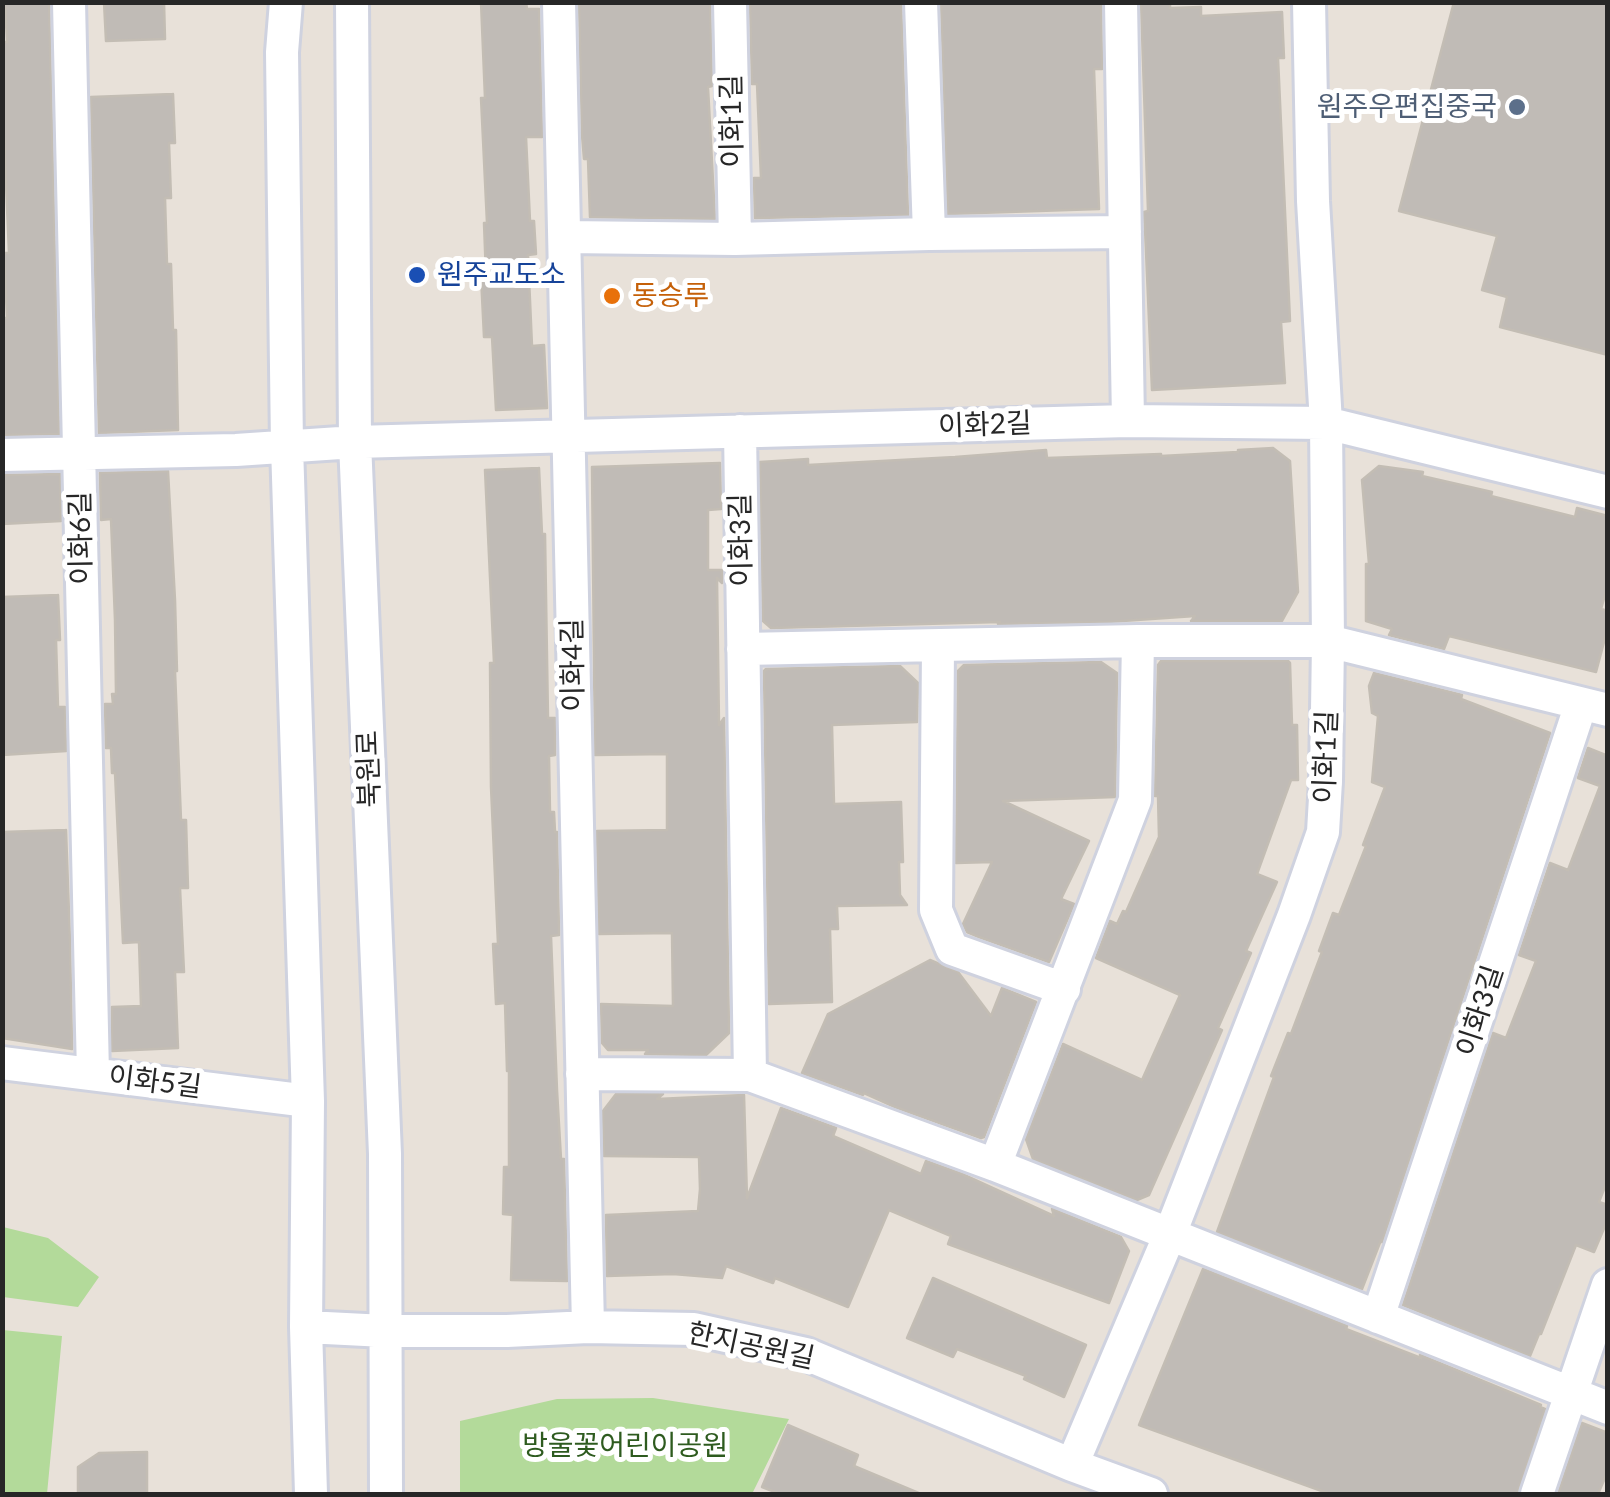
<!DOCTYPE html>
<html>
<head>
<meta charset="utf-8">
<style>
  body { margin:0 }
  #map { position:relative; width:1610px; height:1497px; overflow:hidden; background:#e8e1d9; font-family:Lato,sans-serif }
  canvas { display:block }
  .frame { position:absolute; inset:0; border:5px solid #272727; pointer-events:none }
</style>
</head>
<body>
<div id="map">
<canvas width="1610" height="1497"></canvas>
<div class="frame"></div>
</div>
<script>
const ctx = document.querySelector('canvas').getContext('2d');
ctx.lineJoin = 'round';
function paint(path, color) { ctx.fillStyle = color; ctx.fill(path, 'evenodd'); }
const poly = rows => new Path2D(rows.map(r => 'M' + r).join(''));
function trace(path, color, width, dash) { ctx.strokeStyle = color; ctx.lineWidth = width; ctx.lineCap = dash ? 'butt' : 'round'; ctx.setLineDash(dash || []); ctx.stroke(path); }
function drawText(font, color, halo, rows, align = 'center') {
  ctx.font = font + ' Lato,"Noto Sans KR",sans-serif'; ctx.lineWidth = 10; ctx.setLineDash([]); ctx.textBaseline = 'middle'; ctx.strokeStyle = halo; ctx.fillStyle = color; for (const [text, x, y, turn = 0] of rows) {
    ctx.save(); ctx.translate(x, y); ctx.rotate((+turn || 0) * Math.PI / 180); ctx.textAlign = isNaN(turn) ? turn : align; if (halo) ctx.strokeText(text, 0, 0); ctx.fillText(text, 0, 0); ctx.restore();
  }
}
const green = poly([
  [3,1227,48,1238,99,1277,78,1307,3,1297],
  [3,1330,62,1336,47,1494,3,1494],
  [653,1398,789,1419,752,1494,460,1494,460,1421,557,1399]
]);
const building = poly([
  [5,2,49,2,59,434,2,435,2,318,7,318,4,253,9,253,2,91,2,42,7,42,5,2],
  [104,2,164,2,165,39,106,41,104,2],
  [481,2,526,2,527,9,539,9,542,137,526,137,530,221,534,221,536,254,528,255,532,346,544,345,547,408,496,410,492,337,484,337,481,276,486,276,484,223,487,223,481,98,485,98,481,2],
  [579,2,710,2,712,86,708,87,715,219,590,217,588,159,584,159,582,135,579,2],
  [750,2,901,2,908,215,755,218,754,178,761,178,757,84,752,84,750,2],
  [941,2,1101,2,1102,69,1094,69,1099,209,948,214,941,2],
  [1141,2,1170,2,1170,8,1201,7,1201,16,1282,12,1284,58,1278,58,1290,321,1281,322,1285,383,1152,390,1145,228,1144,212,1148,211,1141,2],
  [1454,2,1608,2,1608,355,1500,327,1507,297,1482,290,1497,236,1399,211,1454,2],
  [173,94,175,143,169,143,171,198,165,198,167,264,171,264,173,330,176,330,178,430,99,433,91,97,173,94],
  [1273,448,1290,461,1296,559,1298,592,1282,621,1191,621,1195,616,1108,622,998,624,1000,622,771,628,763,621,760,462,808,459,808,465,955,457,1046,450,1047,458,1161,454,1161,456,1238,452,1238,450,1273,448],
  [720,463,721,509,708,510,708,570,722,570,722,583,717,578,719,725,724,718,729,1033,706,1055,645,1054,648,1050,608,1050,602,1043,601,1004,673,1006,672,933,599,934,597,831,667,830,667,754,595,755,592,467,720,463],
  [1379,466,1423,472,1422,476,1492,492,1491,496,1575,517,1577,508,1608,516,1608,585,1601,609,1608,611,1608,627,1596,672,1449,636,1444,649,1389,635,1392,629,1366,621,1366,564,1369,564,1362,480,1379,466],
  [539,468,542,534,545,534,548,718,555,718,555,755,549,756,550,812,554,812,555,832,557,832,559,935,551,936,557,1090,561,1159,564,1159,567,1281,511,1280,513,1215,503,1214,504,1167,509,1167,509,1071,507,1071,505,1003,496,1004,493,944,498,944,491,787,490,663,494,663,485,470,539,468],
  [168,471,175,600,177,671,175,671,181,820,186,820,188,888,180,888,184,972,175,972,178,1048,112,1051,112,1007,141,1006,139,942,123,943,115,773,112,773,111,748,106,748,105,704,113,704,112,694,116,694,115,620,111,519,101,520,100,473,168,471],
  [60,474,61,521,2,524,2,475,60,474],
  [58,595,60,640,56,640,58,707,65,707,66,751,2,755,2,597,58,595],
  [1161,661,1288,661,1290,663,1292,725,1297,725,1298,780,1291,780,1257,874,1277,882,1246,951,1251,953,1218,1028,1222,1030,1149,1195,1137,1200,1033,1159,1026,1139,1063,1044,1142,1080,1180,995,1096,958,1110,921,1117,924,1123,911,1126,912,1159,837,1158,796,1155,796,1158,665,1161,661],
  [1101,662,1117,673,1115,797,1003,801,1089,841,1061,899,1074,904,1049,962,979,937,967,932,963,924,992,862,956,863,958,671,964,665,1101,662],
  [900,666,918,683,917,722,832,725,834,804,901,802,903,862,899,862,900,895,907,905,837,906,838,929,830,929,832,1002,769,1004,764,671,766,669,900,666],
  [1374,673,1462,695,1461,699,1550,733,1382,1242,1381,1240,1362,1289,1217,1232,1274,1077,1271,1076,1288,1033,1291,1034,1322,952,1319,951,1333,913,1339,915,1366,846,1363,845,1385,787,1372,782,1378,716,1372,713,1369,686,1374,673],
  [1588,748,1608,756,1608,1179,1599,1202,1608,1205,1608,1219,1594,1252,1576,1245,1541,1334,1539,1334,1530,1356,1403,1305,1493,1033,1506,1038,1536,961,1519,955,1550,863,1568,870,1600,786,1578,778,1588,748],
  [66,830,70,942,72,1049,2,1038,2,832,66,830],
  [930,960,958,972,991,1016,1002,988,1036,1002,984,1137,981,1138,895,1107,864,1093,863,1095,802,1073,828,1014,930,960],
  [616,1094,663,1094,657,1099,744,1095,747,1198,781,1108,836,1128,833,1136,921,1174,926,1161,962,1174,1054,1216,1052,1209,1121,1237,1129,1251,1109,1303,948,1244,951,1236,889,1210,848,1307,775,1278,773,1283,726,1266,722,1278,673,1274,607,1276,606,1215,698,1211,700,1189,699,1157,604,1156,603,1111,616,1094],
  [1203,1269,1347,1326,1346,1329,1421,1358,1420,1355,1541,1405,1540,1407,1545,1409,1517,1494,1330,1494,1139,1425,1203,1269],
  [933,1278,1086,1345,1064,1397,1024,1379,1026,1376,957,1349,953,1357,907,1338,933,1278],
  [1582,1423,1608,1433,1608,1471,1598,1494,1558,1494,1582,1423],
  [788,1425,858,1455,854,1466,921,1494,780,1494,762,1487,788,1425],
  [147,1452,147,1494,78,1494,78,1467,99,1453,147,1452]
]);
const minor = poly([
  [69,2,93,1074],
  [286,2,282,52,287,446,308,1101,306,1327,311,1494],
  [352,2,355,442,385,1154,386,1494],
  [559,2,588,1327],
  [730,2,735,239],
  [921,2,929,234],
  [1121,2,1128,421],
  [566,237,735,239,929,234,1125,232],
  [740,431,750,1075],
  [2,455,236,450,355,442,1128,421,1326,423,1608,492],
  [938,646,936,910,952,949,1064,989],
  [743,649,1138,641,1328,641,1608,710],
  [2,1063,308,1101],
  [582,1074,750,1075,995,1165,1608,1408],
  [995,1165,1135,800,1138,641],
  [1378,1317,1581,704],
  [306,1327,385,1331,507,1331,588,1327,694,1329,806,1354,1072,1465,1151,1494],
  [1072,1465,1170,1234,1294,915,1323,832,1326,781,1328,641,1326,423,1313,201,1309,2],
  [1537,1494,1608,1285]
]);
const markers = [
  [1517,107,10,"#5c6f8a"],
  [417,275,10,"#1a4fb4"],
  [612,296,10,"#e8710a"]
];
const serviceNames = [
  ["원주우편집중국",1497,107]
];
const streetNames = [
  ["이화1길",732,121,-91],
  ["이화2길",985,425,-2],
  ["이화6길",81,538,-91],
  ["이화3길",741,540,-91],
  ["이화4길",573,665,-91],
  ["이화1길",1326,757,-88],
  ["북원로",369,769,-92],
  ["이화3길",1480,1011,-72],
  ["이화5길",155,1082,7],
  ["한지공원길",751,1346,12]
];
const transitNames = [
  ["원주교도소",437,275]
];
const foodNames = [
  ["동승루",632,296]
];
const parkNames = [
  ["방울꽃어린이공원",625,1446]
];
paint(green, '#b3da9a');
paint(building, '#c0bbb6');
trace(building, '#c3bdb4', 2.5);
trace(minor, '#cfd2df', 38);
trace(minor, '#fff', 32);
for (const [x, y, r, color] of markers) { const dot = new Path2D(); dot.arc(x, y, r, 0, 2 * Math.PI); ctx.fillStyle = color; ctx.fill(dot); trace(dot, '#fff', 4); }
drawText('28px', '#4e5e75', '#fff', serviceNames, 'right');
drawText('28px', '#272727', '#fff', streetNames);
drawText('28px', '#164399', '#fff', transitNames, 'left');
drawText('28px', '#c56008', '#fff', foodNames, 'left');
drawText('28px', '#2e5b1f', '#fff', parkNames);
</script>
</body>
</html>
